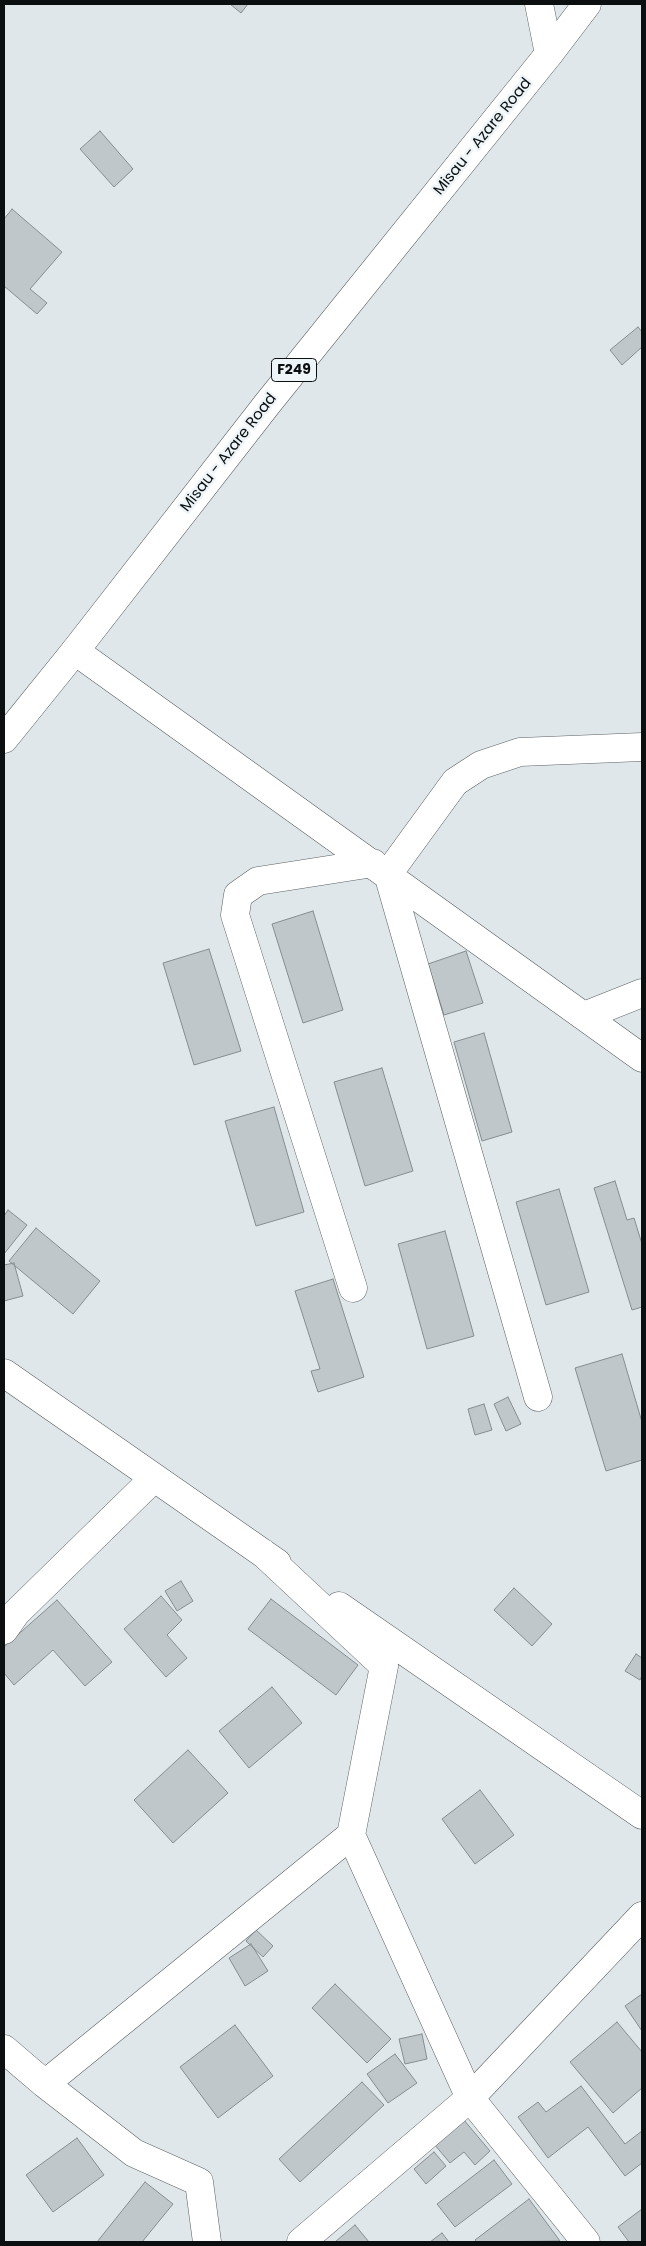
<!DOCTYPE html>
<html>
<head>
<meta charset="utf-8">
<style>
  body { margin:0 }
  #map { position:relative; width:646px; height:2246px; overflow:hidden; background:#e0e7ea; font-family:Poppins,sans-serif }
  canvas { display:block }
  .frame { position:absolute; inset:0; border:5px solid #0c0f10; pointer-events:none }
</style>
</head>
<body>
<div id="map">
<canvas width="646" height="2246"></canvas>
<div class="frame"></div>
</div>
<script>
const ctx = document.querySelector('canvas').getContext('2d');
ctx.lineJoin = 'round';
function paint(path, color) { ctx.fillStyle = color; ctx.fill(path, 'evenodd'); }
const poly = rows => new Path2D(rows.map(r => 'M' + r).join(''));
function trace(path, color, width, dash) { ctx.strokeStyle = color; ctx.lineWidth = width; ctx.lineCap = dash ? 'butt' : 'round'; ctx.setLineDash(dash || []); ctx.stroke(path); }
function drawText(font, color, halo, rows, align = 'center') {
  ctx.font = font + ' Poppins,sans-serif'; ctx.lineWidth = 5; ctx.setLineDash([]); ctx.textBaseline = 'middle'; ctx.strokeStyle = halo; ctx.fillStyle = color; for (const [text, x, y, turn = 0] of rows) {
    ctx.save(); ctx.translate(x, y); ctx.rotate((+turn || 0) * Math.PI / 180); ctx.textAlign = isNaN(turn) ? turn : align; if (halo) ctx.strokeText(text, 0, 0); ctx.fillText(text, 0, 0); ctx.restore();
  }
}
const building = poly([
  [230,4,248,4,241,13,230,4],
  [100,131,133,169,114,187,80,149,100,131],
  [12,209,62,252,30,289,47,303,37,314,4,286,4,219,12,209],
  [638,327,642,332,642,347,622,365,610,350,638,327],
  [313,911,343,1010,303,1023,272,924,313,911],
  [209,949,241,1051,194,1065,163,963,209,949],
  [466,951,483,1003,444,1015,428,964,466,951],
  [484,1033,512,1132,482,1141,454,1042,484,1033],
  [382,1068,413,1171,365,1186,334,1082,382,1068],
  [274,1107,304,1212,256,1226,225,1121,274,1107],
  [615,1181,627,1220,634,1218,642,1244,642,1307,632,1310,594,1188,615,1181],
  [559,1189,589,1292,546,1305,516,1202,559,1189],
  [8,1210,27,1225,4,1254,4,1216,8,1210],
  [36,1228,100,1281,73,1314,9,1261,36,1228],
  [445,1231,474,1336,427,1349,398,1244,445,1231],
  [14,1263,23,1296,4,1301,4,1265,14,1263],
  [333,1279,364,1377,318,1392,311,1371,320,1369,295,1291,333,1279],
  [622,1354,642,1422,642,1460,606,1471,575,1368,622,1354],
  [508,1397,521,1424,506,1431,494,1404,508,1397],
  [484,1404,492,1430,475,1435,468,1409,484,1404],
  [181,1581,193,1601,177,1611,165,1591,181,1581],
  [514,1588,552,1624,532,1646,494,1610,514,1588],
  [161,1596,182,1620,167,1635,187,1658,166,1677,124,1629,161,1596],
  [271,1599,358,1665,336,1695,248,1629,271,1599],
  [57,1600,112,1662,85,1686,53,1650,14,1685,4,1673,4,1647,57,1600],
  [636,1654,642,1658,642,1676,640,1680,625,1671,636,1654],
  [272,1687,302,1723,249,1768,219,1731,272,1687],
  [188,1750,228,1793,173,1843,134,1800,188,1750],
  [480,1790,514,1835,475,1864,442,1819,480,1790],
  [256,1930,273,1946,263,1957,246,1941,256,1930],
  [251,1944,268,1971,245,1986,229,1958,251,1944],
  [335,1984,391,2039,367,2063,312,2008,335,1984],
  [642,1994,642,2031,625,2006,642,1994],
  [617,2022,642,2052,642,2088,613,2113,570,2062,617,2022],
  [235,2025,273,2076,218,2118,180,2067,235,2025],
  [422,2034,427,2059,405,2064,399,2039,422,2034],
  [395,2054,417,2083,388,2103,367,2074,395,2054],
  [362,2082,384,2105,300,2182,279,2159,362,2082],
  [581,2086,625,2144,642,2131,642,2163,625,2176,588,2127,548,2158,518,2117,538,2102,546,2112,581,2086],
  [463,2119,490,2151,475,2165,464,2152,450,2163,434,2144,463,2119],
  [77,2138,104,2175,53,2212,26,2175,77,2138],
  [434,2152,446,2166,426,2184,414,2169,434,2152],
  [494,2160,512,2184,455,2227,437,2204,494,2160],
  [145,2182,173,2204,142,2242,97,2242,145,2182],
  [529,2199,560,2241,477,2242,475,2240,529,2199],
  [642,2209,642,2242,629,2242,618,2227,642,2209],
  [355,2225,369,2242,335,2242,355,2225],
  [442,2233,449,2242,430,2242,442,2233]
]);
const minor = poly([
  [539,4,549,54],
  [75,651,642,1058],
  [584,1016,642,993],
  [353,1288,235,915,238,895,258,881,373,863],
  [4,1373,277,1563],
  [538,1397,388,874,455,782,481,765,520,752,642,747],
  [263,1553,384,1666,351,1835,470,2098,586,2242],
  [339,1606,642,1815],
  [4,1630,16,1613,154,1478],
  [4,2049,45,2084,134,2153,199,2182,207,2242],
  [45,2084,351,1835],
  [301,2242,470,2098,642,1916]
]);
const major = poly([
  [4,739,75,651,268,403,549,54,587,4]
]);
const shields = [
  [294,370,45]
];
const shieldNames = [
  ["F249",294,370]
];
const streetNames = [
  ["Misau - Azare Road",483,137,-51],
  ["Misau - Azare Road",229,453,-52]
];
paint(building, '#bfc7ca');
trace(building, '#868d90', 1);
trace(minor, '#5c6265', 29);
trace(major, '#5c6265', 29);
trace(minor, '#fff', 28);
trace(major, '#fff', 28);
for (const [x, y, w] of shields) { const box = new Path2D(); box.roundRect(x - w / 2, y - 11.5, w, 23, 4); ctx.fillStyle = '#edf5f8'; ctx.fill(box); trace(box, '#0c0f10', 1); }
drawText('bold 14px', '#0c0f10', null, shieldNames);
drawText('15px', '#0c0f10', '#edf5f8', streetNames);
</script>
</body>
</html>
